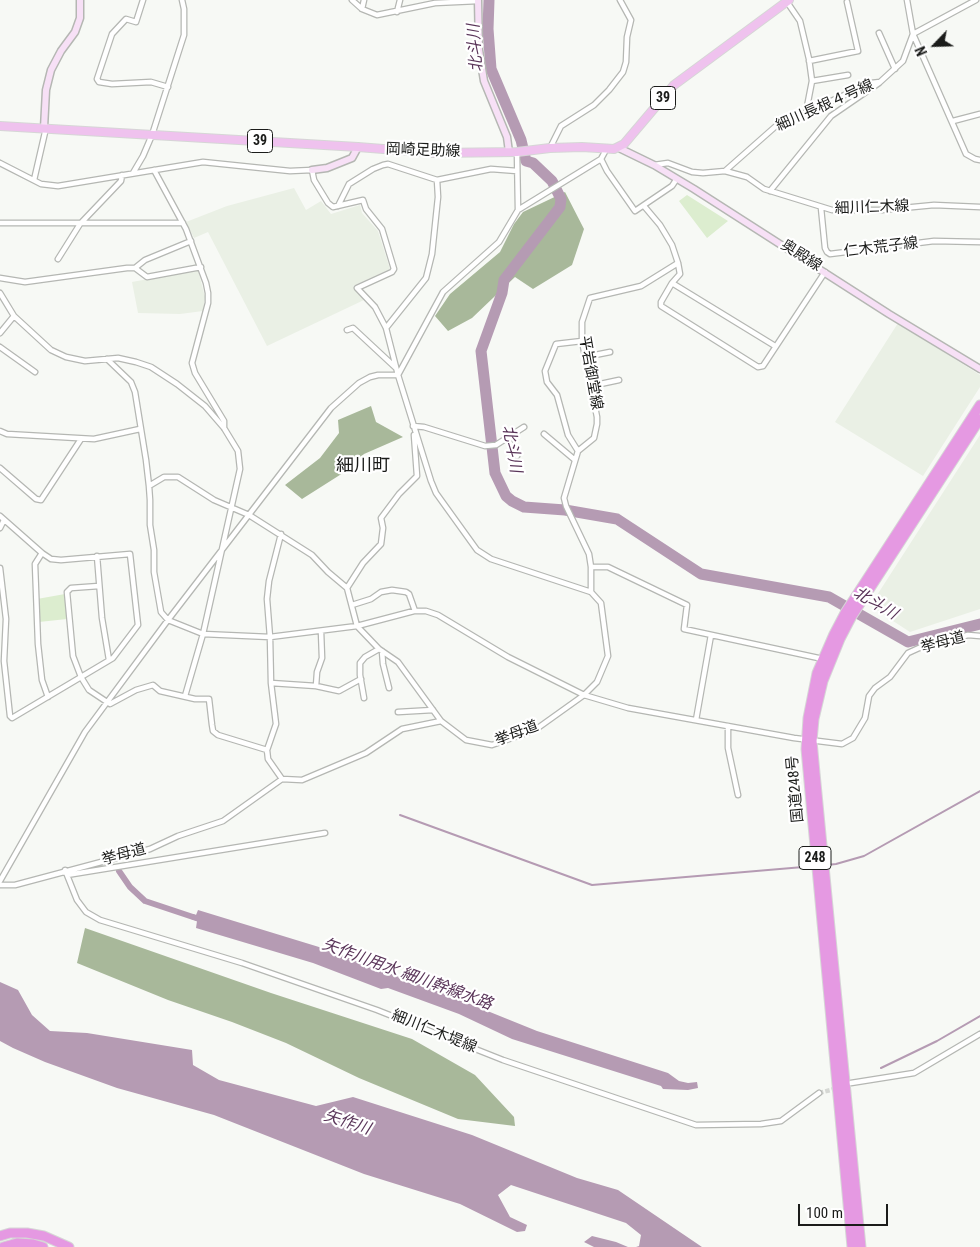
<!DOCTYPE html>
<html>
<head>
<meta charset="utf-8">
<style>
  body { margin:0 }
  #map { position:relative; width:980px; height:1247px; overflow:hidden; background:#f7f9f5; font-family:"Roboto Condensed",sans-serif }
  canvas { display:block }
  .north { position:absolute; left:910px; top:20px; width:50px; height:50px; -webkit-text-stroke:4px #fff; paint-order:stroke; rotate:246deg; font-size:14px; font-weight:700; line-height:20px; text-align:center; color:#1b1c1a }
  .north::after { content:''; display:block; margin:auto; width:18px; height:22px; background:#1b1c1a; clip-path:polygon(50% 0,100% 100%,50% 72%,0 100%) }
  .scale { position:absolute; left:798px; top:1204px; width:90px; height:22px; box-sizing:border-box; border:2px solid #1b1c1a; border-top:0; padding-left:6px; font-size:15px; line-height:18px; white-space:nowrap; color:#1b1c1a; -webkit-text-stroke:4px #fff; paint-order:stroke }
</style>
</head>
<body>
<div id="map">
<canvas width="980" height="1247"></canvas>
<div class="north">N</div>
<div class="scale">100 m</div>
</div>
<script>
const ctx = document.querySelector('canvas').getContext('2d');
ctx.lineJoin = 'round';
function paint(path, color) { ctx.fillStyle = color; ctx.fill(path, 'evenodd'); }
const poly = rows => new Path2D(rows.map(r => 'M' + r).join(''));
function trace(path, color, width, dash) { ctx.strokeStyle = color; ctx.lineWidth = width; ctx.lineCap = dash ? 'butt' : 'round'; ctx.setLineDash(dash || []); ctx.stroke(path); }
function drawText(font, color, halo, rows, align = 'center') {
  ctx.font = font + ' "Roboto Condensed","Noto Sans JP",sans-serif'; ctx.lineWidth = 4.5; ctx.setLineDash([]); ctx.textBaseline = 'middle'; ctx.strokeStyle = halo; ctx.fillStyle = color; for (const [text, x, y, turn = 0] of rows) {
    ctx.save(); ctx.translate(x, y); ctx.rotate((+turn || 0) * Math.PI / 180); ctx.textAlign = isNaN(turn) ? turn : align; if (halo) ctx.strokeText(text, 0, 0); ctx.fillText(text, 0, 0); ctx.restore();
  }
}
const built = poly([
  [294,188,306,210,321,201,331,214,360,205,362,213,378,231,390,269,353,286,364,300,267,346,208,232,194,238,186,222,227,206],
  [198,270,205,297,203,311,180,314,138,313,132,282],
  [898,323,980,375,980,387,923,476,835,422],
  [980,435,980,609,910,632,870,606]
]);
const green = poly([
  [687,195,728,221,707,238,679,201],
  [65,594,67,619,39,622,37,599]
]);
const forest = poly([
  [565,192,584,229,572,265,533,289,515,277,472,318,448,331,435,316,450,294,500,252,514,224,523,212],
  [371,406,376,422,403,437,364,454,343,473,302,499,285,485,320,458,339,433,338,420],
  [85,928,271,993,412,1039,475,1075,514,1117,515,1126,458,1119,359,1078,286,1043,232,1022,168,1000,77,963]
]);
const water = poly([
  [198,910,319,947,433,989,537,1031,668,1073,679,1081,688,1083,697,1082,698,1088,688,1090,663,1089,661,1086,512,1039,459,1014,388,988,381,989,313,963,196,928,197,921,191,919,193,914,196,915],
  [0,982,18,990,32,1015,50,1031,87,1033,192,1050,193,1065,219,1080,316,1106,353,1097,472,1135,577,1178,618,1190,702,1247,636,1247,639,1246,641,1235,626,1223,511,1185,498,1195,510,1217,527,1225,525,1231,517,1232,460,1204,364,1174,214,1115,117,1088,45,1062,13,1048,0,1041],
  [592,1236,616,1242,628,1247,594,1247,584,1242]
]);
const stream = poly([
  [400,815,592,885,815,866],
  [827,865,836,864,864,856,980,791],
  [881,1068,937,1041,980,1016]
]);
const canal = poly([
  [119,871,130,887,145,901,199,919]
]);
const river = poly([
  [489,0,488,29,491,69,521,140,526,161,533,163,552,181,561,199,560,207,504,280,502,293,481,351,495,473,506,496,512,501,524,507,565,510,617,519,701,574,829,597,908,642,980,624]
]);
const streetTunnel = poly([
  [819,1093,838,1088]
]);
const street = poly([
  [143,0,136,22,126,19,112,34,97,79,99,82,112,84,151,82,168,87],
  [352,0,362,9,377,15,435,3,478,1],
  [907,0,913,34,966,154,975,159,980,160],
  [787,2,800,21,809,59,812,81,806,112],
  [362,9,364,0],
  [397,12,400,0],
  [879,33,895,69],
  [913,34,976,0],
  [809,61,858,51,847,2],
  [812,81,848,75],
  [953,121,980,114],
  [550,148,561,126,594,105,609,90,623,72,626,62,627,37,631,20,620,0],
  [517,152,518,210],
  [601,159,607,171,635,211,672,186,676,180],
  [0,163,41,184,58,186,203,162,290,171,312,170,314,180,328,203,333,207,363,200,366,209,382,229,394,269,392,272,357,288,375,307,386,328,398,375,378,375,370,377,359,383,331,408,168,620,85,732,0,881],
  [654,165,668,163,692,172,703,173,725,171,747,177,764,189,832,210,882,210,934,205,980,207],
  [154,170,186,229,206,283,208,293,208,303,192,363,195,373,224,421,224,428],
  [725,171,776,126,871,83,880,82,903,61,913,34],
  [133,173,143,156,152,135,184,35,184,9,182,0],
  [34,180,46,128],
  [770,191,831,116,879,83],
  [338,206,349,184,373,169,383,165,388,164,437,180,491,169,517,171],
  [644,206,660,225,672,245,678,263,680,274,672,283,661,302,661,306,758,367,763,366,825,272],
  [821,208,825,248,827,252,830,254,934,241,980,242],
  [0,223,183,223],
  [58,259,80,224,121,181,122,175],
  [135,268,145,260,191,241],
  [0,278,25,282,127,268,135,268,147,277,201,267],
  [672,283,775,346],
  [0,293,14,316,51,350,66,357,85,361,118,358,136,362,151,367,177,384,205,406,224,428,238,451,240,469,203,634,185,696],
  [386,328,426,278,432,254,438,197,437,180],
  [347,330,353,328,396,368],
  [0,333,14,316],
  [0,347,35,372],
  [585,357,610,352],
  [107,359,131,382,135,392,146,460,149,486,164,477,178,477,214,500,249,515,312,555,328,572,347,588,357,626,379,649,398,662,441,721,466,740,492,745,535,730,584,695,597,682,608,656,601,603,591,592,491,559,477,550,436,493,431,481,398,375,443,292,499,242,518,210,601,159,607,148],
  [591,386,619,380],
  [413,426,424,427,485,446,496,445,524,427],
  [0,431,7,434,94,439,140,429],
  [544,434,575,460],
  [507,438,517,456],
  [578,451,568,435,557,395,547,382,545,371,556,344,582,341],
  [0,468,36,499,41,500,81,439],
  [149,486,150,500,150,525,154,550,154,572,161,612,168,620,203,634,270,637,357,626,414,611,426,611,438,615,508,657,584,695,628,708,794,738,842,744,853,738,865,718,869,696,875,688,890,677,908,653,919,648,968,635,980,636],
  [0,516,42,553,51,559,61,560,130,554,138,625,113,658,12,718,10,716,4,661,6,619,0,568],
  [0,528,4,520],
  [281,534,269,581,267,599,270,637,271,683,276,724,267,750,268,759,282,779],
  [42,553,35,564,38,644,42,680,48,697],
  [97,556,102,618,109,660],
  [591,567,608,567,687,605,684,629,823,659],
  [99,586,71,588,67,592,73,656,81,677,89,690,110,704,136,690,153,685,160,691,195,699,209,699,212,725,213,731,218,735,267,750],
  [347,588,363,563,381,544,383,528,381,518,399,494,417,476,414,435],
  [591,592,591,567,589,554,566,506,564,498,578,451,594,438,597,424,597,417,582,341,582,322,590,298,641,286,678,263],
  [352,605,371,599,381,592,392,590,406,592,409,594,415,611],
  [382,651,383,664,389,688],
  [271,683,316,686,339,691,361,679],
  [316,686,317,672,322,658,321,631],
  [364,698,360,675,360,663,365,657,379,649],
  [398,712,433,710],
  [696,720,711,635],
  [728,726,728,748,738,795],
  [65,870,77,900,86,912,100,920,242,963,377,1010,503,1060,696,1125,761,1124,781,1121,819,1093],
  [67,875,325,833],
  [0,885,15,885,150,849,178,836,223,821,282,779,302,780,366,753,402,729,441,721],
  [851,1083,914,1073,980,1034]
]);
const secondary = poly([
  [478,0,479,50,484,81,507,137,509,152],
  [44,128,46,90,51,70,61,51,75,32,80,18,80,0],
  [619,148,654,165,694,189,889,314,980,369],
  [312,170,327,168,352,158,358,147]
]);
const primary = poly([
  [0,126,358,147,434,153,517,152,550,148,582,147,614,149,624,144,674,85,789,0]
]);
const highway = poly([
  [0,1236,10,1233,27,1233,44,1236,69,1247],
  [3,1247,17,1243,33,1244,43,1247],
  [852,1247,806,749,808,718,817,673,834,634,845,613,980,405],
  [861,1247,815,773,812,741,814,719,823,681,840,639,852,616,980,419]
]);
const shields = [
  [663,98,25],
  [260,141,25],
  [815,858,32]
];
const shieldNames = [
  ["39",663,98],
  ["39",260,141],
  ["248",815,858]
];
const streetNames = [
  ["細川長根４号線",825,106,-24],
  ["岡崎足助線",423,151,2],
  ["細川仁木線",872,208,-2],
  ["仁木荒子線",881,248,-7],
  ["奥殿線",801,256,32],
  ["平岩御堂線",590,373,80],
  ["挙母道",943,643,-15],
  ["挙母道",517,734,-21],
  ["国道248号",796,789,-95],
  ["挙母道",124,855,-15],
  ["細川仁木堤線",434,1032,22]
];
const waterNames = [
  ["北斗川",476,48,-94],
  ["北斗川",511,449,80],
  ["北斗川",875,604,30],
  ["矢作川用水 細川幹線水路",407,975,20],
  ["矢作川",347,1123,18]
];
const quarterNames = [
  ["細川町",363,466]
];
paint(built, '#eaf0e5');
paint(green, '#dcedcf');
paint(forest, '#a8b89a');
paint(water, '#b59bb3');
trace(stream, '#b59bb3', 2);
trace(canal, '#b59bb3', 6);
trace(river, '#b59bb3', 11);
trace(streetTunnel, '#d6d8d4', 4.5, [4.5, 2]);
trace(street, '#b5b7b3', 7);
trace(secondary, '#b5b7b3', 9);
trace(primary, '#d6d6d6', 10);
trace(highway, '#d6d6d6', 11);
trace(street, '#fff', 4.5);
trace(secondary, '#f7e0f6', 6);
trace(primary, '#efc2ee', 8);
trace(highway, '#e599e2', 9);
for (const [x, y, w] of shields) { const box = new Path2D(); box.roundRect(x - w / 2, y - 11.5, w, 23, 4); ctx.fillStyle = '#fff'; ctx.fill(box); trace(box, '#1b1c1a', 1); }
drawText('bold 14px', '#1b1c1a', null, shieldNames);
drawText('15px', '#1b1c1a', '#fff', streetNames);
drawText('italic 16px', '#5a3559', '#fff', waterNames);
drawText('18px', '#1b1c1a', '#fff', quarterNames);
</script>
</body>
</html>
